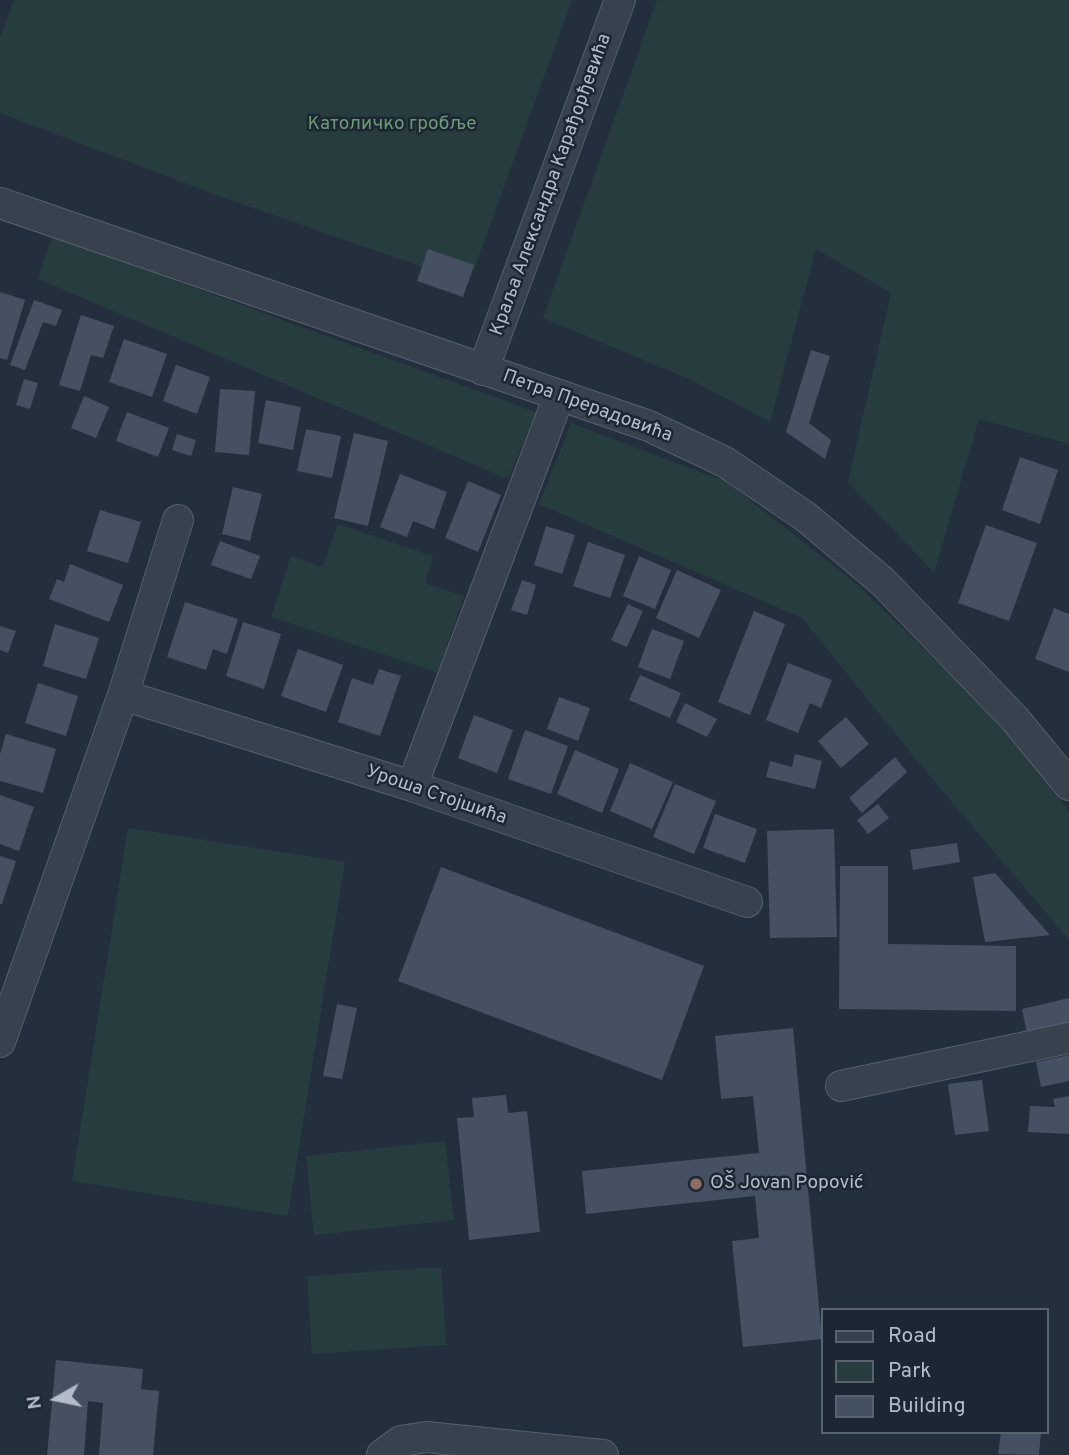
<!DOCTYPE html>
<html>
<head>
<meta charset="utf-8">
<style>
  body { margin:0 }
  #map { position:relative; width:1069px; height:1455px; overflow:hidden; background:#242f3e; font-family:Overpass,sans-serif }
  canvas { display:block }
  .legend { position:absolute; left:821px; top:1308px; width:228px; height:126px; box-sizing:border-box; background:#1d2633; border:2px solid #59626f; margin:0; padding:9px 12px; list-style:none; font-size:21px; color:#b4bcc9 }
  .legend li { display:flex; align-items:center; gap:14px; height:35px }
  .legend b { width:35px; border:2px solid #59626f }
  .north { position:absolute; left:21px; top:1364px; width:70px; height:70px; -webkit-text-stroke:5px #1d2633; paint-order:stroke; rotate:261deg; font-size:19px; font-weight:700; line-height:28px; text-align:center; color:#b4bcc9 }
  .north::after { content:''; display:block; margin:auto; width:24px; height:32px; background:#b4bcc9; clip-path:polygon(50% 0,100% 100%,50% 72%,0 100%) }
</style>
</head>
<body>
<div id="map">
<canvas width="1069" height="1455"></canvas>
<ul class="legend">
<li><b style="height:9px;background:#38414e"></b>Road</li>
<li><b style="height:19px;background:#263c3f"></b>Park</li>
<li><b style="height:19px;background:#455162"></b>Building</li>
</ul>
<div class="north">N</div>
</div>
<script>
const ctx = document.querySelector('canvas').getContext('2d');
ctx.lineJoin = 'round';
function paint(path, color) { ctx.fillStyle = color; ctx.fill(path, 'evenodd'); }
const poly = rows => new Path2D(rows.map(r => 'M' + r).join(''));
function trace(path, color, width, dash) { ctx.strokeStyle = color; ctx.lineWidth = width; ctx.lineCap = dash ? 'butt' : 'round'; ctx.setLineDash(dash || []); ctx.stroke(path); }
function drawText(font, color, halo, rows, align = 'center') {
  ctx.font = font + ' Overpass,sans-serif'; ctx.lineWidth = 5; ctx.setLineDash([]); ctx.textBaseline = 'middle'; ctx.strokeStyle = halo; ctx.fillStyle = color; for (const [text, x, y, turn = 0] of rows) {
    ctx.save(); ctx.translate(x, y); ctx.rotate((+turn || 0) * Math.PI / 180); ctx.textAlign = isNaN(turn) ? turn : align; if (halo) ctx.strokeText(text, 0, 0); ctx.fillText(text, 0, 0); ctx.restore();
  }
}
const green = poly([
  [14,0,572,0,469,283,224,198,0,113,0,38],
  [657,0,1069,0,1069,444,979,419,934,573,848,482,891,293,816,249,770,422,689,379,543,318],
  [52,236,536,412,508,479,38,279],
  [571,423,727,482,858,585,981,704,1069,811,1069,940,919,763,802,618,539,504],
  [338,524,433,556,425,583,464,596,438,673,271,617,291,556,323,567],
  [128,828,345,862,288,1216,72,1181],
  [445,1141,454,1220,314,1235,306,1156],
  [441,1267,446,1345,312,1354,307,1276]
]);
const building = poly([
  [428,249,474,265,463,297,417,281],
  [0,292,25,300,7,360,0,358],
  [34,300,62,310,56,326,43,322,25,370,10,365],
  [81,315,114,326,103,358,91,355,80,391,59,385],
  [124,339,167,354,152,397,109,382],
  [811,350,830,356,809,423,831,440,825,459,786,432],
  [176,365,210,377,197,414,163,401],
  [24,379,38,383,30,409,16,405],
  [220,389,255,391,249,455,215,452],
  [84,396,109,407,96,438,71,428],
  [266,400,301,407,293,450,258,443],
  [127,412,169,428,158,457,116,441],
  [306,429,341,436,332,478,297,471],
  [354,433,388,441,368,526,334,518],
  [177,434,196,440,191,456,172,450],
  [1020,457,1058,470,1040,524,1002,510],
  [400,474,447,492,434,529,413,521,407,537,380,527],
  [468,481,501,495,478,552,445,538],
  [233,487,262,494,250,541,222,534],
  [100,510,141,522,128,563,87,551],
  [986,525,1037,543,1009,621,958,603],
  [546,526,575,535,562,574,534,565],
  [220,541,260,556,251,579,211,565],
  [588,542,625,555,610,598,573,586],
  [639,556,671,570,655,609,623,596],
  [70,564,123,585,109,622,49,599,57,579,64,582],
  [677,570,721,590,699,638,656,618],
  [522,580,536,585,527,615,511,610],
  [185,602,238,619,227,654,213,649,206,670,167,657],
  [628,604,643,611,627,647,611,640],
  [1054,608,1069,614,1069,672,1035,659],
  [754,611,785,624,750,715,718,702],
  [243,622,281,634,264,689,226,676],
  [55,624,99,638,86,679,43,666],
  [0,626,16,631,8,653,0,650],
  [652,629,684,641,670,679,638,667],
  [298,649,343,665,326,712,281,696],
  [788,663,832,680,821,708,810,703,798,733,766,720],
  [379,669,401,676,380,736,338,722,352,678,373,685],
  [640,675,681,693,670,718,629,700],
  [38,683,78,696,66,736,25,723],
  [559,697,590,708,578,741,547,729],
  [685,703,717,719,707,737,676,722],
  [474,715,513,730,497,773,458,758],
  [846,717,869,744,841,768,818,741],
  [525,730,568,746,551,794,508,779],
  [6,734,56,749,43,793,0,781,0,754],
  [575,750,619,769,602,813,557,794],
  [795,754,822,761,815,789,766,777,770,761,792,767],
  [895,757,907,772,862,813,849,798],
  [630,763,673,782,652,829,610,811],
  [675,784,716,801,694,854,653,837],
  [0,795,34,807,19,851,0,844],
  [878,804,889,818,868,834,857,820],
  [715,814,757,829,745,863,703,848],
  [834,829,837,937,770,938,767,831],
  [957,843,960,862,913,870,910,850],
  [0,856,16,861,2,904,0,904],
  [840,866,888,866,888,944,1016,946,1016,1011,839,1009],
  [441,867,704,966,662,1080,398,981],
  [995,873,1050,935,985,942,973,877],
  [1069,998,1069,1029,1028,1039,1022,1009],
  [337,1004,357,1008,342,1079,323,1076],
  [793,1028,822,1339,743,1347,732,1241,759,1238,755,1196,586,1214,582,1171,759,1153,753,1096,721,1099,715,1036],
  [1069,1055,1069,1081,1041,1087,1036,1062],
  [982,1080,989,1131,955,1135,948,1084],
  [506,1095,508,1113,527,1111,540,1232,469,1240,457,1118,474,1117,472,1098],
  [1069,1096,1069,1134,1028,1132,1030,1106,1055,1107,1053,1099],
  [56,1360,143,1369,141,1389,159,1391,153,1455,99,1455,103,1403,88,1401,84,1455,47,1455],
  [1001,1432,1041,1432,1039,1455,998,1454]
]);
const minor = poly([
  [0,203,649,426,725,462,806,517,883,582,1014,718,1069,785],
  [483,370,620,0],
  [123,695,178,520],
  [412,786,559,396],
  [0,1042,123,695,412,786,747,902],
  [841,1086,1069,1038],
  [382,1455,401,1441,426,1437,603,1455]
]);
const markers = [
  [696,1184,7,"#8d6e63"]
];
const parkNames = [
  ["Католичко гробље",392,125]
];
const streetNames = [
  ["Краља Александра Карађорђевића",552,185,-70],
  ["Петра Прерадовића",587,407,20],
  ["Уроша Стојшића",436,796,19]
];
const poiNames = [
  ["OŠ Jovan Popović",710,1184]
];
paint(green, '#263c3f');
paint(building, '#455162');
trace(minor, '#565f6c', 32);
trace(minor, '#38414e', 30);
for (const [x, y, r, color] of markers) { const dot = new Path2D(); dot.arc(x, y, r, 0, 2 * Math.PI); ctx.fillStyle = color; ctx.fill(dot); trace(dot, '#1d2633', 2.5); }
drawText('19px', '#6b9a76', '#1d2633', parkNames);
drawText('19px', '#b4bcc9', '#1d2633', streetNames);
drawText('19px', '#b4bcc9', '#1d2633', poiNames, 'left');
</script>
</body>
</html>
